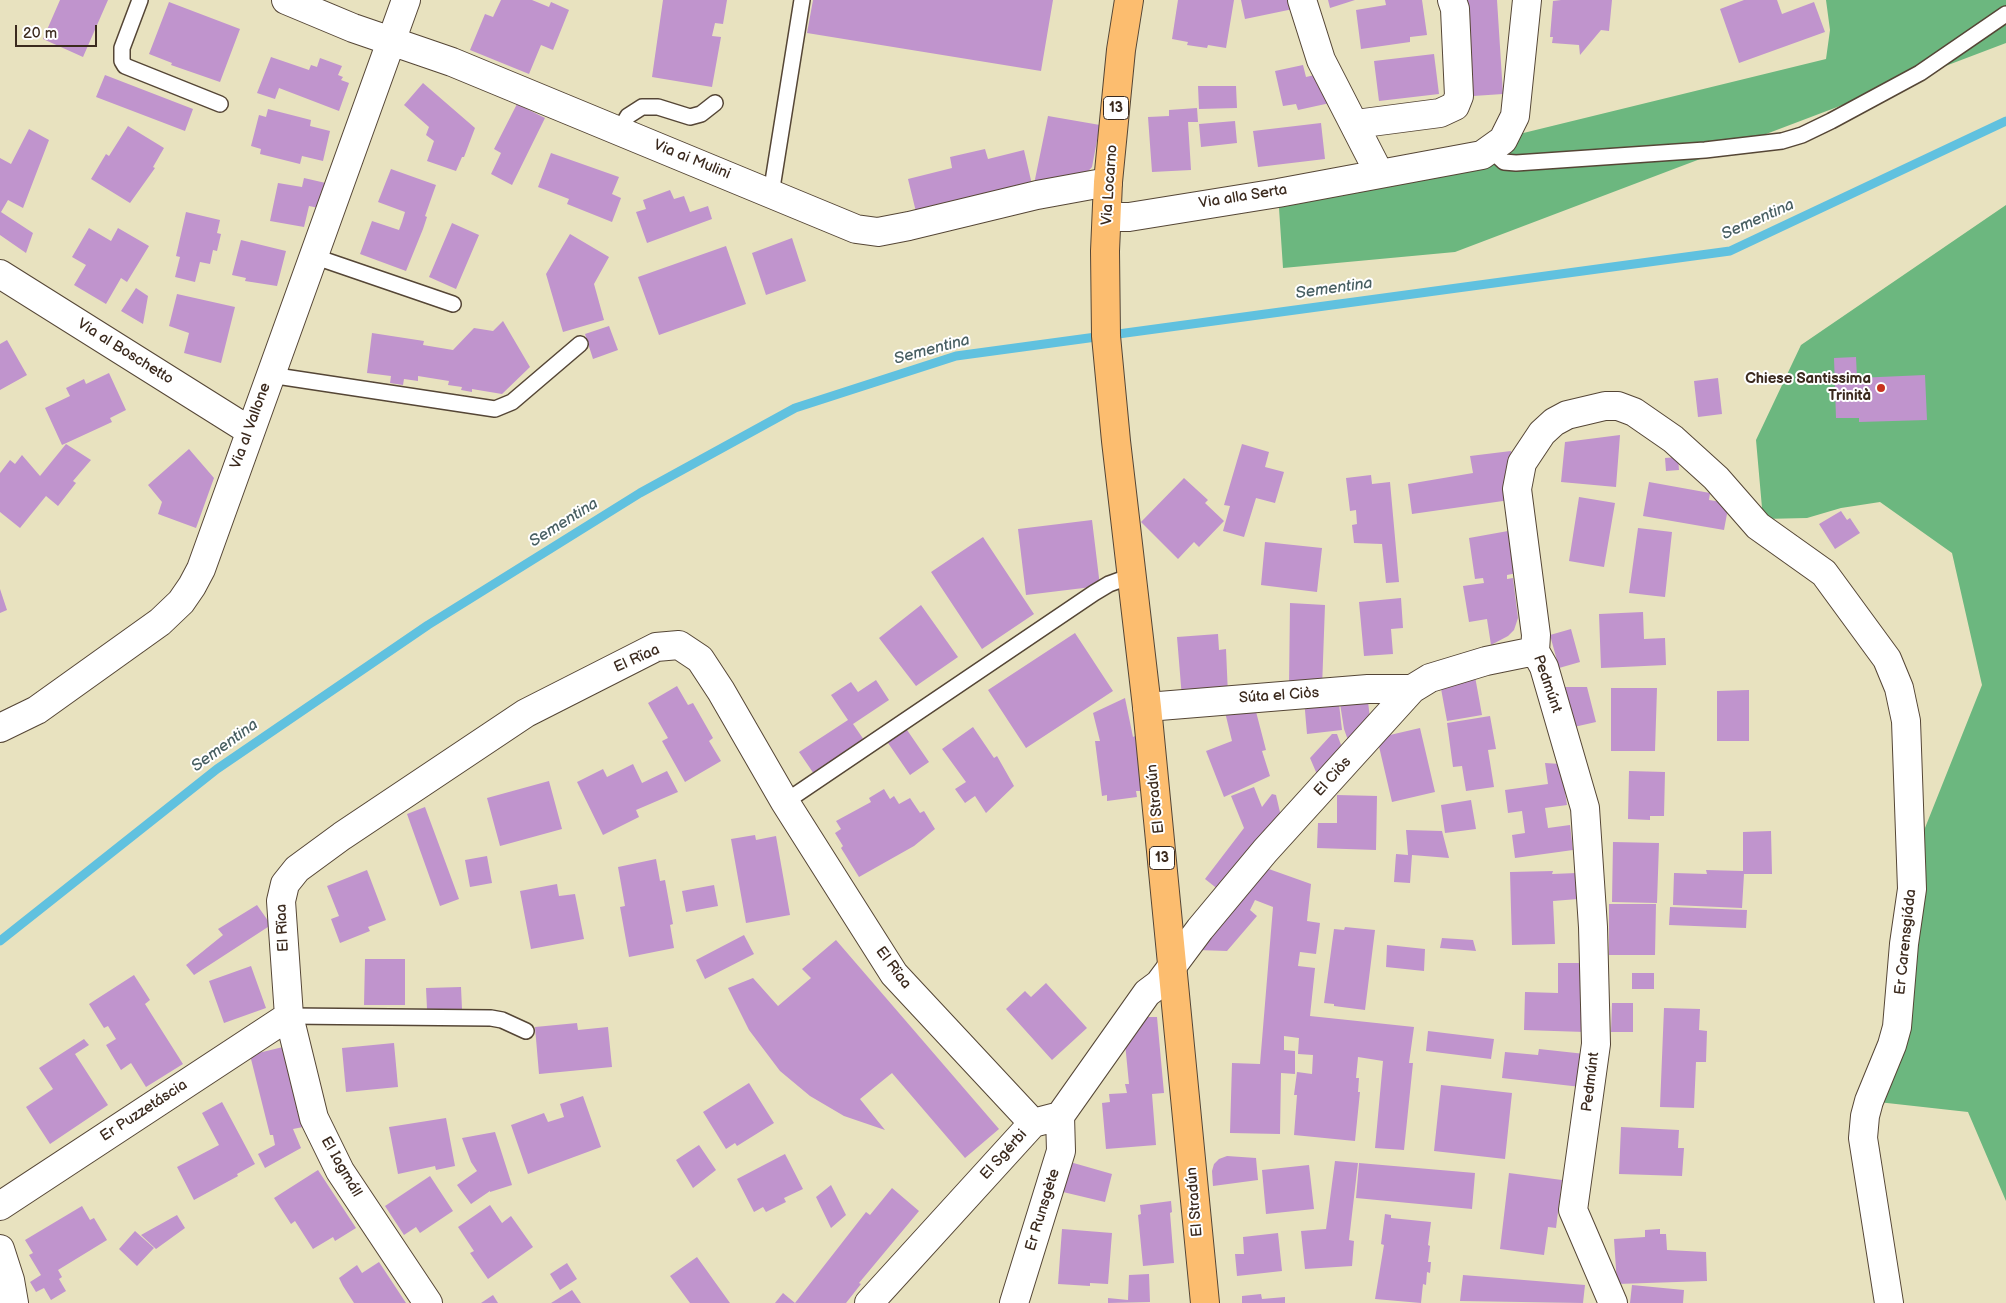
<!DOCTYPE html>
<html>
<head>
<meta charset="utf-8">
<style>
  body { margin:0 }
  #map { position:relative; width:2006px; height:1303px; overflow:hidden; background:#e8e2bf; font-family:"Balsamiq Sans",sans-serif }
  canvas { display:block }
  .scale { position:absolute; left:15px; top:25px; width:82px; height:22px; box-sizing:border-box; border:2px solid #3b2a1e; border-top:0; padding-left:6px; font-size:15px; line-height:18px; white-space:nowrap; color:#3b2a1e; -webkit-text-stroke:4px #fff; paint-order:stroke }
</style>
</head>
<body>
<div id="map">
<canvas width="2006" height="1303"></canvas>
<div class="scale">20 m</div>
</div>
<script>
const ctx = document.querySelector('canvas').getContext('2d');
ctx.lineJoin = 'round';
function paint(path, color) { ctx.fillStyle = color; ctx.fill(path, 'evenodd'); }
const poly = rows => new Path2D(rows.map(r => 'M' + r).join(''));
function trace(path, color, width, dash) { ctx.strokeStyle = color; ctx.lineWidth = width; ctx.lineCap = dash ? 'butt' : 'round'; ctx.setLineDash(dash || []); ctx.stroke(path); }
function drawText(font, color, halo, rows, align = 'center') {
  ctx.font = font + ' "Balsamiq Sans",sans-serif'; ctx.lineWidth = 4; ctx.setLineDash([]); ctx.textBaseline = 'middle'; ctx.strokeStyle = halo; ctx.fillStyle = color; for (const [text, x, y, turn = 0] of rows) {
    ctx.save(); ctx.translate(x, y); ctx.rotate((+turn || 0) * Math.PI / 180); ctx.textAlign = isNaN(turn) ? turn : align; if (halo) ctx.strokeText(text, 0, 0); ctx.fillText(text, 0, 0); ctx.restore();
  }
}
const forest = poly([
  [1826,0,2006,0,2006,43,1455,252,1283,268,1278,193,1826,59,1830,30],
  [2006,205,2006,1201,1968,1112,1869,1101,1880,1077,1913,858,1982,685,1952,553,1880,502,1841,508,1807,518,1763,519,1756,440,1801,345]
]);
const stream = poly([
  [0,941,217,769,428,625,640,493,795,408,956,356,1730,251,2006,121]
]);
const building = poly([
  [60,0,108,0,83,57,43,39],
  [501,0,532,0,549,7,551,2,569,10,553,50,541,45,529,74,470,50,485,14,493,17],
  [663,0,727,0,723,24,715,23,712,36,721,37,712,87,652,77],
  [813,0,1053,0,1041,71,807,33],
  [1178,0,1234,0,1226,48,1208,45,1207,48,1187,45,1188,42,1172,39],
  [1241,0,1296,0,1298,8,1245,19],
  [1328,0,1355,0,1330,8],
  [1385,0,1422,0,1427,35,1410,37,1410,42,1361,49,1356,10,1386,5],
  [1467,0,1497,0,1503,94,1473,96],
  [1561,0,1612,0,1609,31,1601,30,1580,55,1579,45,1552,43,1553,37,1550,37,1553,1],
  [1744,0,1777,0,1782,14,1814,2,1825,32,1739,63,1720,9],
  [169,2,240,29,220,82,171,65,172,63,149,54],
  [1434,54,1439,94,1379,101,1374,61],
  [271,57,309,70,311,65,317,67,320,58,342,66,338,75,343,77,341,80,349,83,339,111,279,88,275,99,257,93],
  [1303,65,1306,77,1323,73,1330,103,1298,110,1296,104,1283,106,1275,71],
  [105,75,193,109,185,131,96,97],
  [423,83,475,128,464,157,462,157,456,171,427,161,434,141,426,135,429,127,404,105],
  [1198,86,1236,86,1237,108,1199,109],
  [517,104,545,118,512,185,491,174,501,153,494,149],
  [1197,108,1198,122,1188,122,1191,170,1152,172,1148,117,1169,116,1169,110],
  [268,109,311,120,310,126,330,131,323,161,302,156,300,164,260,154,261,149,251,146,259,115,266,117],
  [1048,116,1100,125,1092,167,1083,177,1033,189],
  [1235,121,1237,143,1201,147,1199,124],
  [1321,123,1325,159,1258,167,1253,131],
  [128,126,164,148,153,167,155,168,130,203,91,179,106,154,109,156],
  [29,129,49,140,23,208,8,200,1,212,33,233,26,253,0,235,0,158,11,164],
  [985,149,988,159,1024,150,1033,189,917,216,908,179,952,168,950,157],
  [551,153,619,177,612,194,621,198,612,222,567,204,569,199,538,187],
  [391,169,436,185,425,216,427,217,423,229,406,271,360,254,372,221,399,230,402,222,405,212,378,202],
  [304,178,330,184,324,209,309,206,304,227,270,221,278,183,302,187],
  [670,190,674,199,684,196,690,212,708,206,712,219,647,243,636,212,646,209,643,200],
  [186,212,220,220,217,233,221,234,217,251,213,250,210,264,200,262,195,282,175,277,180,257,176,256],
  [452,223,479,235,456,289,429,277],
  [89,228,111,241,118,228,149,246,127,282,121,278,106,304,74,285,86,265,72,257],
  [570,234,609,257,594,284,604,320,563,332,546,274],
  [792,238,806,281,766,295,752,253],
  [241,240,286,251,277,286,245,281,246,278,232,275],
  [726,246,746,304,659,335,638,277],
  [136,288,148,296,143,324,121,311],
  [177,294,235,307,221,363,184,353,189,333,169,326],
  [503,321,530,367,502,394,472,389,472,392,461,390,462,387,448,385,449,381,418,376,418,381,404,379,403,385,390,383,391,376,367,373,372,333,424,341,423,345,453,350,474,328,493,331],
  [609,326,618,350,593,359,585,334],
  [7,340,27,375,0,390,0,344],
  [1856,357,1857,378,1925,375,1927,420,1859,422,1859,418,1836,418,1834,358],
  [109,373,126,410,110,418,112,422,62,445,45,408,70,396,66,388,84,379,86,384],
  [1718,378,1722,414,1698,417,1694,381],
  [1620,435,1616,487,1561,482,1565,442],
  [66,444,91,460,73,481,76,483,58,506,46,496,20,528,0,512,0,473,10,460,15,464,22,455,40,476],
  [1242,444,1269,452,1265,467,1284,472,1275,503,1256,498,1244,537,1223,531,1230,506,1224,505],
  [189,449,214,478,196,528,158,514,162,502,148,485],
  [1511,451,1510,500,1412,514,1408,484,1473,473,1470,456],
  [1678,457,1679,470,1666,471,1665,458],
  [1371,475,1372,484,1390,482,1399,582,1386,583,1382,544,1354,543,1352,525,1357,524,1356,510,1350,511,1346,478],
  [1184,478,1208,500,1205,503,1224,521,1199,547,1194,542,1178,559,1141,522],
  [1649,482,1710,493,1709,500,1729,503,1724,530,1643,516],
  [1579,497,1615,503,1604,567,1569,561],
  [1841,511,1847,520,1850,518,1860,533,1835,549,1819,524],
  [1092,520,1100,586,1026,595,1018,529],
  [1638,528,1672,532,1665,597,1629,593],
  [1508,531,1517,573,1507,575,1507,579,1513,578,1518,618,1514,630,1508,636,1491,645,1487,619,1469,622,1463,586,1484,583,1483,578,1475,579,1469,538],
  [983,537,1034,614,982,649,931,572],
  [1265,542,1322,548,1317,592,1261,585],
  [0,589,7,610,0,613],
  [1401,598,1403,628,1391,629,1393,654,1364,656,1359,602],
  [1290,603,1325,605,1322,688,1289,687],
  [921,605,958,657,916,686,879,638],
  [1643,612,1644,639,1665,638,1666,665,1601,668,1599,614],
  [1571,629,1580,662,1559,668,1550,635],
  [1075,633,1113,691,1026,748,988,690],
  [1218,634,1219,650,1226,649,1228,695,1182,698,1177,637],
  [1474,671,1482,715,1447,721,1439,678],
  [876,680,889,700,853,724,864,740,814,774,799,752,848,720,831,695,851,682,858,692],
  [677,686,688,705,693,703,713,738,709,741,721,761,685,782,662,741,668,738,648,703],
  [1564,687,1587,687,1596,722,1574,727],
  [1611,688,1657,688,1655,751,1611,751],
  [1749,690,1749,741,1717,741,1717,691],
  [1367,694,1371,726,1349,743,1344,729,1339,697],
  [1338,695,1342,730,1307,734,1304,699],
  [1125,698,1133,737,1135,736,1142,791,1136,791,1137,797,1107,801,1107,795,1102,796,1095,741,1100,741,1093,713],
  [1254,704,1266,750,1262,751,1270,776,1224,797,1206,751,1232,741,1225,712],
  [1490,716,1496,749,1488,750,1494,787,1466,791,1462,766,1453,767,1447,723],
  [905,727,929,762,910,775,886,740],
  [973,727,994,758,997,756,1014,786,986,813,975,796,965,803,955,789,966,782,942,749],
  [1420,728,1435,792,1392,802,1377,738],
  [1332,734,1337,734,1344,753,1319,779,1310,758],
  [1545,763,1561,764,1567,805,1545,808,1548,828,1570,825,1573,850,1515,858,1512,835,1525,833,1522,811,1508,813,1505,790,1548,784],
  [633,764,642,783,667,771,678,792,636,810,639,817,603,835,577,782,603,769,607,777],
  [1629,771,1665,772,1664,816,1650,816,1650,820,1628,819],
  [549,781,562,829,500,846,487,798],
  [1254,787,1262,807,1272,794,1276,795,1282,821,1224,894,1205,879,1244,828,1231,796],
  [884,789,890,799,894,796,899,804,910,798,920,813,924,811,935,829,914,846,859,877,841,848,843,846,835,833,841,829,836,821,871,802,869,798],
  [1337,795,1377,796,1376,850,1317,848,1318,823,1337,823],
  [1471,800,1476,829,1445,833,1441,805],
  [425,807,459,899,440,906,407,814],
  [1406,830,1442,831,1449,858,1412,855,1410,883,1394,882,1396,854,1408,855],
  [1771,831,1772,874,1744,874,1742,908,1673,905,1674,873,1707,874,1706,870,1743,871,1743,832],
  [755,835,756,840,776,836,790,915,746,923,731,839],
  [1613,842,1659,843,1657,903,1612,902],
  [487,856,492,883,470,887,465,860],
  [656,859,660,881,665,880,673,924,670,925,674,948,629,957,620,907,625,906,618,867],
  [1266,868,1311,884,1307,921,1320,923,1316,954,1300,952,1298,966,1315,968,1310,1016,1414,1027,1409,1063,1413,1063,1404,1150,1375,1148,1383,1061,1358,1057,1356,1078,1359,1078,1358,1092,1360,1092,1355,1141,1294,1135,1297,1095,1294,1095,1297,1072,1312,1074,1313,1055,1298,1054,1299,1038,1284,1036,1284,1050,1295,1051,1295,1074,1281,1073,1280,1134,1230,1133,1232,1063,1260,1064,1273,907,1255,900,1250,910,1257,916,1227,951,1198,950],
  [367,870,386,920,368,927,370,931,340,943,331,919,339,916,327,886],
  [1553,871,1552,874,1577,873,1578,899,1553,901,1555,944,1512,945,1510,872],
  [557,884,559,896,575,894,584,939,531,949,520,891],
  [714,885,718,906,686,912,682,891],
  [1609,904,1656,904,1655,955,1609,955],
  [257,905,271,925,194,975,186,965,223,935,218,929],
  [1670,907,1747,910,1746,928,1669,925],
  [1345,927,1375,930,1365,1010,1334,1006,1334,1004,1324,1003,1334,929,1344,930],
  [744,935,754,954,705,979,696,960],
  [1442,938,1473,940,1476,951,1440,948],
  [836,940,999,1129,965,1158,892,1073,860,1099,885,1130,844,1116,810,1096,780,1071,749,1030,728,988,753,978,778,1006,811,978,802,969],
  [1387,945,1425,949,1424,971,1386,967],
  [365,959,405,959,405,1005,364,1005],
  [1558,963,1583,963,1585,1032,1524,1030,1525,992,1558,993],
  [251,966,266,1008,224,1023,209,981],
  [1632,973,1654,973,1654,989,1632,989],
  [134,975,150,1000,145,1004,183,1064,146,1087,131,1063,121,1070,106,1045,116,1039,108,1026,104,1028,89,1004],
  [1046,983,1087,1028,1052,1060,1006,1009,1025,991,1031,997],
  [461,987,462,1009,427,1009,426,988],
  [1612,1003,1633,1003,1633,1032,1611,1032],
  [1664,1008,1700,1009,1699,1030,1707,1031,1706,1062,1696,1062,1694,1108,1660,1107],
  [1135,1017,1157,1017,1164,1093,1152,1094,1156,1145,1106,1149,1102,1103,1110,1102,1109,1094,1127,1093,1125,1084,1129,1084,1125,1043],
  [577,1023,578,1030,608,1027,612,1067,539,1074,535,1027],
  [1428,1031,1494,1039,1491,1059,1426,1051],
  [84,1039,89,1045,75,1054,108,1105,50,1144,26,1107,53,1089,39,1068],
  [394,1043,398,1087,346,1092,342,1048],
  [283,1047,303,1127,293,1129,301,1148,265,1168,258,1154,275,1145,273,1135,270,1135,250,1055],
  [1539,1049,1585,1054,1581,1087,1502,1078,1505,1052,1538,1055],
  [749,1083,774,1123,737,1146,735,1143,726,1149,703,1112],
  [1441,1085,1512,1093,1505,1159,1434,1151],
  [583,1096,601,1147,528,1174,511,1125,544,1113,548,1122,564,1117,560,1104],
  [222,1102,255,1164,237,1174,238,1176,194,1200,177,1167,219,1145,202,1113],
  [446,1118,455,1166,436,1170,435,1166,398,1174,389,1127],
  [1621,1127,1679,1130,1678,1148,1684,1148,1682,1176,1619,1174],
  [495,1132,512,1185,490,1192,490,1191,471,1204,457,1185,477,1171,471,1162,462,1138],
  [699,1145,716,1170,693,1188,676,1160],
  [785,1154,803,1189,784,1198,786,1202,766,1212,763,1207,754,1212,737,1179],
  [1227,1156,1256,1158,1258,1180,1213,1186,1212,1171,1214,1164,1219,1159],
  [1335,1161,1358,1163,1349,1240,1354,1241,1352,1266,1305,1269,1301,1231,1326,1229],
  [1070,1162,1112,1174,1105,1202,1063,1192],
  [1359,1163,1475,1173,1472,1209,1356,1198],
  [1309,1165,1314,1209,1266,1214,1262,1170],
  [318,1170,356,1228,335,1241,333,1237,313,1249,295,1221,291,1224,274,1198],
  [1509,1173,1562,1180,1556,1228,1548,1227,1544,1255,1500,1249],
  [430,1176,453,1211,420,1233,416,1227,404,1235,385,1206],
  [831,1185,846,1215,831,1228,816,1197],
  [892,1188,919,1211,859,1283,861,1284,846,1303,775,1303,783,1293,795,1303,866,1212,870,1215],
  [1171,1201,1172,1212,1170,1213,1174,1263,1143,1266,1138,1215,1141,1214,1140,1205],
  [490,1205,502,1223,511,1216,533,1247,488,1279,470,1253,474,1251,458,1227],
  [82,1206,90,1220,94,1218,107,1240,58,1270,62,1277,59,1279,66,1291,51,1300,44,1288,36,1292,30,1282,41,1275,29,1255,33,1253,25,1240],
  [1385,1214,1391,1215,1391,1218,1431,1222,1428,1245,1430,1246,1428,1262,1431,1262,1430,1273,1427,1272,1426,1285,1423,1284,1421,1303,1375,1299,1384,1245,1381,1244],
  [177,1215,185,1228,156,1249,141,1235],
  [1062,1229,1112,1233,1108,1284,1090,1283,1090,1286,1058,1284],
  [1660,1229,1660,1234,1666,1234,1667,1250,1706,1252,1707,1281,1617,1284,1614,1239,1645,1237,1645,1230],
  [135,1231,154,1248,137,1266,119,1249],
  [1278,1233,1282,1271,1237,1276,1235,1254,1244,1254,1243,1237],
  [697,1257,730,1303,690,1303,670,1276],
  [379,1262,406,1303,354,1303,343,1286,339,1278,357,1265,362,1273],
  [567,1263,577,1279,560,1290,550,1274],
  [1149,1274,1150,1302,1108,1303,1108,1298,1128,1300,1129,1275],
  [1463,1275,1585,1285,1583,1303,1460,1301],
  [1632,1285,1684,1290,1683,1303,1630,1303],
  [572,1290,581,1303,551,1303],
  [1261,1294,1262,1299,1285,1297,1285,1303,1242,1303,1242,1296],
  [493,1295,498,1303,481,1303]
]);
const service = poly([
  [140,0,122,48,122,61,125,66,220,104],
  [619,131,628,116,642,107,658,107,690,117,701,114,715,103],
  [1491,150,1504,162,1516,163,1705,150,1782,141,1802,135,1831,121,1920,73,2006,14],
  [771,194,802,0],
  [313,256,453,304],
  [270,375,495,409,512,402,580,344],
  [785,802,1094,593,1109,584,1131,576],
  [289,1016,491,1018,502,1020,526,1031]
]);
const minor = poly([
  [286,0,353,28,452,62,856,229,878,232,909,226,1037,195,1108,182],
  [1302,0,1321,60,1379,173],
  [1356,124,1440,113,1455,106,1459,96,1455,9,1452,0],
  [1107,217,1129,217,1278,193,1482,155,1503,140,1515,116,1527,0],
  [0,274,250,431],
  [1147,707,1368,689,1412,689],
  [0,728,37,710,160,622,181,602,192,586,201,569,406,0],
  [0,1206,289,1016],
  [0,1249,10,1280,14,1303],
  [428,1303,340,1171,314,1118,289,1016,281,901,285,884,297,869,342,836,526,713,656,647,679,645,700,659,721,691,785,802,894,974,1033,1123],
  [869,1303,1033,1123,1060,1116,1147,993,1159,984,1200,929,1265,851,1412,689,1430,678,1486,661,1535,651],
  [1014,1303,1061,1151,1060,1116],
  [1613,1303,1573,1210,1596,1044,1593,927,1585,808,1544,667,1535,651,1536,635,1517,489,1522,463,1542,433,1554,422,1567,415,1605,406,1618,406,1634,412,1673,439,1716,478,1758,526,1824,573,1887,659,1899,688,1906,721,1912,889,1904,944,1897,1027,1892,1045,1869,1101,1865,1116,1863,1138,1889,1303]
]);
const primary = poly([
  [1129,0,1121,50,1108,182,1105,251,1106,336,1116,441,1147,707,1205,1303]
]);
const markers = [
  [1881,388,5,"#c8321e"]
];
const shields = [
  [1116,108,25],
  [1162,858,25]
];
const shieldNames = [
  ["13",1116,108],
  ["13",1162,858]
];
const streetNames = [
  ["Via ai Mulini",692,160,22],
  ["Via Locarno",1110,185,-86],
  ["Via alla Serta",1243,197,-9],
  ["Via al Boschetto",125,352,32],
  ["Via al Vallone",251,426,-70],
  ["El Rïaa",637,659,-24],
  ["Pedmúnt",1547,684,71],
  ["Súta el Ciòs",1279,696,-4],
  ["El Ciòs",1333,777,-48],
  ["El Stradún",1156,799,-96],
  ["El Rïaa",283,928,-93],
  ["Er Carensgiáda",1906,942,-84],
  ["El Rïaa",893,968,53],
  ["Pedmúnt",1591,1082,-83],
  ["Er Puzzetáscia",144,1111,-33],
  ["El Sgérbi",1004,1155,-48],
  ["El Iagmáll",341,1167,60],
  ["El Stradún",1195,1202,-95],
  ["Er Runsgète",1043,1210,-73]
];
const poiNames = [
  ["Chiese Santissima",1871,379],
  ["Trinità",1871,396]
];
const waterNames = [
  ["Sementina",1758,220,-24],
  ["Sementina",1334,289,-8],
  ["Sementina",932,350,-15],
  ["Sementina",564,523,-32],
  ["Sementina",225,746,-36]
];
paint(forest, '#6cb77f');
trace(stream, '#60c1df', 9);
paint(building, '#c094cd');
trace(service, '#554636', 18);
trace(minor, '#554636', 30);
trace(primary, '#554636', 30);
trace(service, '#fff', 15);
trace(minor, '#fff', 28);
trace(primary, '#fcbd6f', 28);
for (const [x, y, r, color] of markers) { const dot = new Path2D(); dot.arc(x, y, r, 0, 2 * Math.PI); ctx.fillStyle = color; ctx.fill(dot); trace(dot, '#fff', 2); }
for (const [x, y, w] of shields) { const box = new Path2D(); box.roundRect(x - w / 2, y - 11.5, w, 23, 4); ctx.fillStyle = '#fff'; ctx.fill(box); trace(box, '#3b2a1e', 1); }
drawText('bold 14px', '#3b2a1e', null, shieldNames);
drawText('15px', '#3b2a1e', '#fff', streetNames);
drawText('bold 15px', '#3b2a1e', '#fff', poiNames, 'right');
drawText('italic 16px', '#485f62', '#fff', waterNames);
</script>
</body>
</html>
